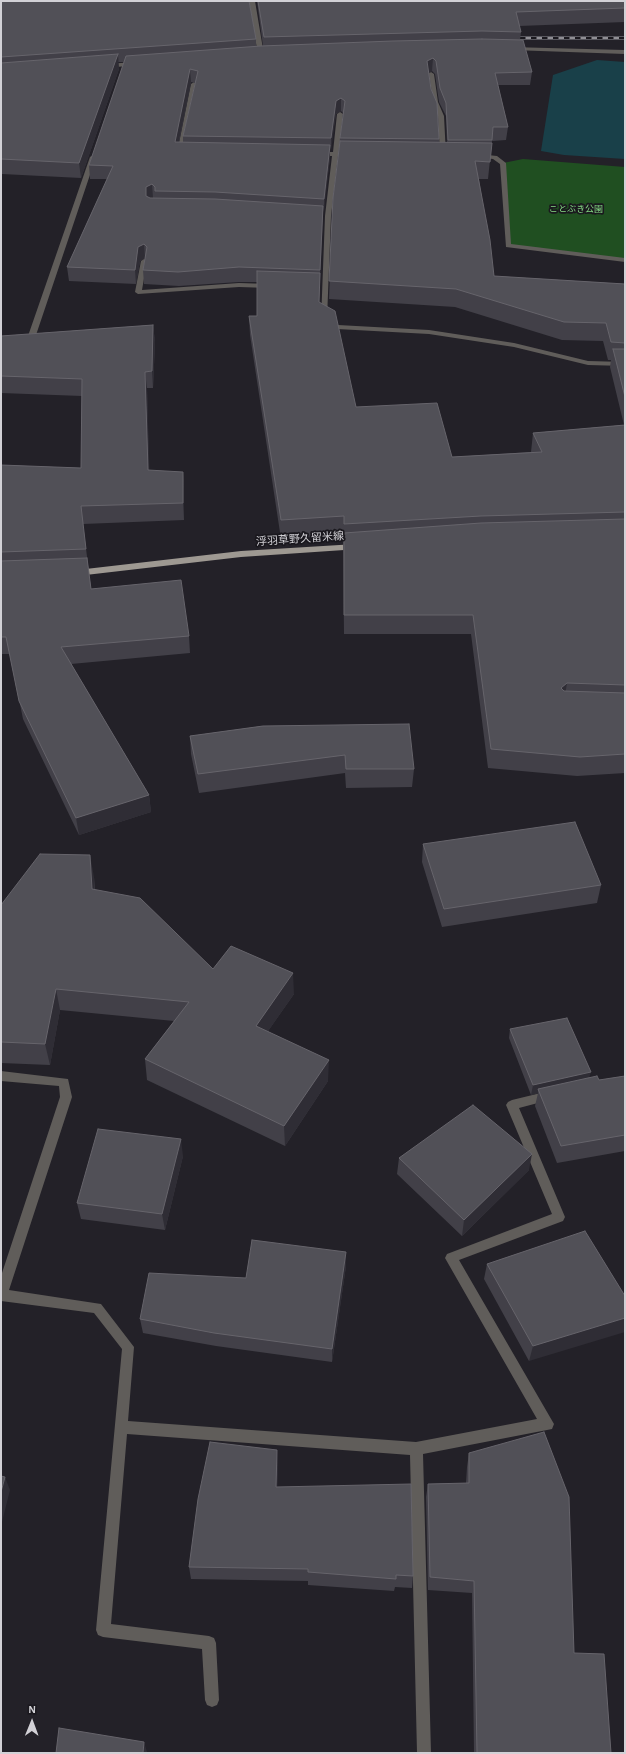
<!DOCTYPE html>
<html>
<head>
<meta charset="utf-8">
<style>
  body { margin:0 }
  #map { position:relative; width:626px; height:1754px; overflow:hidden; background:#232128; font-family:"Alegreya Sans",sans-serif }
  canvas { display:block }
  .frame { position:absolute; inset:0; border:2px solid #d2d1d6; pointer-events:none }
  .north { position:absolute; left:12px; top:1702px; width:40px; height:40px; -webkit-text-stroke:3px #1a181e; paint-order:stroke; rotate:1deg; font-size:11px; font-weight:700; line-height:16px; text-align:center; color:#d2d1d6 }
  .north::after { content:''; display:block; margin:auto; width:14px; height:18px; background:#d2d1d6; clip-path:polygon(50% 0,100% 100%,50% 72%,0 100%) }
</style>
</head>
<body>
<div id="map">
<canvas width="626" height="1754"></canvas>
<div class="frame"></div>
<div class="north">N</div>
</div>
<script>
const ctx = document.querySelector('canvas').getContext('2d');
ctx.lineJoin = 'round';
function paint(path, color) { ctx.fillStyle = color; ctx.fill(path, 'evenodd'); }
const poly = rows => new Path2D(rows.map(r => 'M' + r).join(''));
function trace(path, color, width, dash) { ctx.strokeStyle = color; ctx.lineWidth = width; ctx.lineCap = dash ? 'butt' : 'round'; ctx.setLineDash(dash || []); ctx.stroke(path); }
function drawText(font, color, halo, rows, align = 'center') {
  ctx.font = font + ' "Alegreya Sans","Noto Sans JP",sans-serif'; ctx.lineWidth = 3.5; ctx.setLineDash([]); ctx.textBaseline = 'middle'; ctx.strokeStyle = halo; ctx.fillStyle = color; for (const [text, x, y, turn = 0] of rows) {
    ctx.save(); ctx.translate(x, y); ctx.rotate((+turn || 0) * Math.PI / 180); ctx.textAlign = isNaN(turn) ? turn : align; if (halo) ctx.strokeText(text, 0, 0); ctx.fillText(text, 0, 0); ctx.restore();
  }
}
const green = poly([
  [523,159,625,167,625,260,508,246,503,163]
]);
const water = poly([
  [597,60,625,62,625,159,564,155,541,151,553,75]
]);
const street = poly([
  [249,1,255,1,264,55,261,57,258,55,249,1],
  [510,47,625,50,625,54,512,50,510,49,510,47],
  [137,62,140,64,139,65,105,68,102,66,105,64,137,62],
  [431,72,434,74,438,102,444,116,446,155,443,157,440,155,438,116,432,102,428,74,431,72],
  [194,82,197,84,183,153,180,155,177,153,191,84,194,82],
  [340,112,343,114,339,152,350,152,353,154,350,156,338,156,331,216,327,319,338,325,429,330,514,343,588,361,625,362,625,366,588,365,514,347,429,334,337,329,321,321,325,216,332,156,318,156,315,154,318,152,333,152,337,114,340,112],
  [478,154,497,156,506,163,511,244,625,258,625,262,506,247,500,164,493,159,476,157,475,156,478,154],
  [93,155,96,157,35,338,31,340,1,342,1,338,28,336,90,157,93,155],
  [144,259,147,261,142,290,239,283,269,284,272,286,269,288,239,287,138,294,135,292,141,261,144,259],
  [1,1071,68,1079,72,1097,9,1290,101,1304,134,1347,128,1421,416,1442,537,1419,445,1258,447,1254,552,1214,506,1105,508,1102,512,1100,549,1091,553,1093,555,1096,553,1099,519,1108,565,1217,563,1221,459,1260,554,1424,552,1429,547,1430,423,1454,431,1753,417,1753,410,1455,127,1434,111,1624,209,1636,214,1638,216,1643,219,1700,217,1705,212,1707,207,1705,205,1700,202,1649,103,1637,98,1635,96,1630,122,1349,94,1313,1,1301,1,1276,60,1097,59,1086,1,1081,1,1071]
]);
const primary = poly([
  [356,544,359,545,359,549,241,557,77,576,73,573,77,570,241,551,356,544]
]);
const rail = poly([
  [509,38,625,38]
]);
const wall = poly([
  [1,1,256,39,256,46,263,46,257,1,625,1,625,22,519,26,521,32,520,40,532,72,530,85,498,85,508,127,506,140,492,141,488,179,479,179,494,276,625,284,625,773,577,776,488,768,471,634,344,634,343,535,281,539,250,335,249,316,257,316,257,282,239,282,179,286,144,284,143,270,145,258,140,261,136,284,69,281,67,267,107,179,90,179,89,165,124,62,118,62,119,69,81,178,2,174,1,177],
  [432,71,435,74,439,102,446,116,447,143,439,143,439,139,429,73],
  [191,82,195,83,183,136,183,142,179,142],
  [341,111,343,113,333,198,329,299,455,307,562,340,603,341,608,360,611,360,610,367,624,425,533,433,531,452,452,457,356,407,319,302,323,212,330,158,330,151,336,114],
  [153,325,155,342,153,388,147,388,149,471,183,472,184,489,184,520,83,524,91,589,189,636,190,653,71,664,149,795,151,812,79,835,23,719,10,654,1,654,1,465,81,468,82,396,1,393,1,336],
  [263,726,414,769,412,787,346,788,345,773,199,793,191,754,190,736],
  [423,844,601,885,597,903,442,927,422,862],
  [94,877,95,890,213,969,294,994,268,1031,328,1081,285,1146,147,1080,145,1059,174,1021,60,1010,50,1065,1,1063,1,905],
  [510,1029,589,1078,599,1080,625,1076,625,1151,557,1163,535,1106,538,1093,531,1095,509,1038],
  [183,1156,165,1230,81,1219,77,1203],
  [399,1158,529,1170,462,1236,397,1174],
  [487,1264,625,1296,529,1361,484,1279],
  [346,1266,332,1362,216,1346,143,1333,140,1319,246,1278],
  [469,1453,574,1653,611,1753,474,1753,472,1593,428,1590,426,1497,428,1484,466,1483,467,1467],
  [278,1463,277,1487,413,1576,412,1588,395,1587,394,1591,308,1585,308,1581,191,1579,189,1567]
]);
const shadedWall = poly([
  [118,54,119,69,81,178,79,163],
  [433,58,432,71,427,74,427,61],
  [190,69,191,82,176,155,175,142],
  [341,98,341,111,336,114,331,151,331,138,336,101],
  [330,145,330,158,324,212,324,199],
  [1,166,2,174,1,177],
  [152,184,153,198,148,201,146,196,146,187],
  [323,206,323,219,320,284,320,270],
  [144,244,145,258,140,261,136,284,135,270,138,247],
  [153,325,155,342,153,388,152,371],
  [145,372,147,388,150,488,148,470],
  [183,472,184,489,184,520,183,503],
  [567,683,564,702,561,688],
  [149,795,151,812,79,835,76,818],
  [90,855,94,877,95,911,92,889],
  [293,973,294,994,257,1047,256,1026],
  [56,989,60,1010,50,1065,45,1044],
  [329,1060,328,1081,285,1146,284,1126],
  [591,1072,588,1081,538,1089,538,1093,531,1095,533,1085],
  [181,1139,183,1156,165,1230,162,1214],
  [532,1154,529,1170,462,1236,464,1220],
  [346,1252,346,1266,332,1362,332,1349],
  [625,1318,625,1332,529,1361,533,1346],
  [277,1450,278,1463,277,1500,276,1487],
  [5,1477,10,1490,1,1526,1,1492],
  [144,1742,147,1752,147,1753,143,1753]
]);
const building = poly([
  [1,1,249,1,256,39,1,57,1,1],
  [258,1,625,1,625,8,516,12,521,32,482,31,264,37,258,1],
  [482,39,523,40,532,72,495,73,508,127,493,127,492,140,448,140,446,103,440,88,436,61,433,58,427,61,431,89,437,103,439,139,340,138,345,101,341,98,336,101,331,138,183,136,198,71,190,69,175,142,330,145,324,199,215,192,155,191,155,187,152,184,146,187,146,196,150,198,215,199,323,206,320,270,239,267,178,272,143,270,147,247,144,244,138,247,135,270,67,267,113,166,89,165,126,56,261,46,393,41,482,39],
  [118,54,79,163,1,159,1,63,118,54],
  [340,141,492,143,490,162,475,161,490,240,494,276,625,284,625,343,611,342,606,323,564,322,456,289,329,281,333,198,340,141],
  [257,271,320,273,319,302,335,311,356,407,437,403,452,457,542,452,533,433,625,425,625,512,481,516,344,524,344,516,281,520,249,316,257,316,257,271],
  [153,325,152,371,145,372,148,470,183,472,183,503,81,506,86,549,1,552,1,465,81,468,82,379,1,376,1,336,153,325],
  [613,349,625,349,625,397,613,349],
  [625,519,625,685,567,683,561,688,564,691,625,693,625,754,580,757,491,749,473,615,344,615,344,533,481,523,625,519],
  [87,558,91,589,181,580,189,636,61,647,149,795,76,818,19,701,6,637,1,637,1,561,87,558],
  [409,724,414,769,346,769,345,755,198,774,190,736,263,726,409,724],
  [575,822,601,885,444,909,423,844,575,822],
  [40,854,90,855,92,889,140,898,213,969,231,946,293,973,256,1026,329,1060,284,1126,145,1059,189,1002,56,989,45,1044,1,1042,1,905,40,854],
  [567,1018,591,1072,533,1085,510,1029,567,1018],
  [597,1076,599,1080,625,1076,625,1135,561,1146,538,1089,597,1076],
  [473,1105,532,1154,464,1220,399,1158,473,1105],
  [98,1129,181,1139,162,1214,77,1203,98,1129],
  [585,1231,625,1296,625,1318,533,1346,487,1264,585,1231],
  [252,1240,346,1252,332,1349,214,1333,140,1319,149,1273,246,1278,252,1240],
  [544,1432,569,1497,574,1653,604,1654,611,1753,477,1753,474,1581,430,1577,428,1484,469,1483,469,1453,544,1432],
  [210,1442,277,1450,276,1487,411,1484,413,1576,396,1575,396,1579,308,1572,308,1569,189,1567,198,1499,210,1442],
  [1,1476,5,1477,1,1492,1,1476],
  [59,1728,144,1742,143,1753,56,1753,59,1728]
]);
const farParknames = [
  ["ことぶき公園",576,209]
];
const streetNames = [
  ["浮羽草野久留米線",300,539,-4]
];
paint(green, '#204f21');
paint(water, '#194049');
paint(street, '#605d5a');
paint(primary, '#9e9992');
trace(rail, '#908f95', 3);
trace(rail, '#1a181e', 2, [5.5]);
paint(wall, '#424048');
paint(shadedWall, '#2f2d35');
paint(building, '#515057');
trace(building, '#66646b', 1);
drawText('9px', '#86db85', '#1a181e', farParknames);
drawText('11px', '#d2d1d6', '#1a181e', streetNames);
</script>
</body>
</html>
